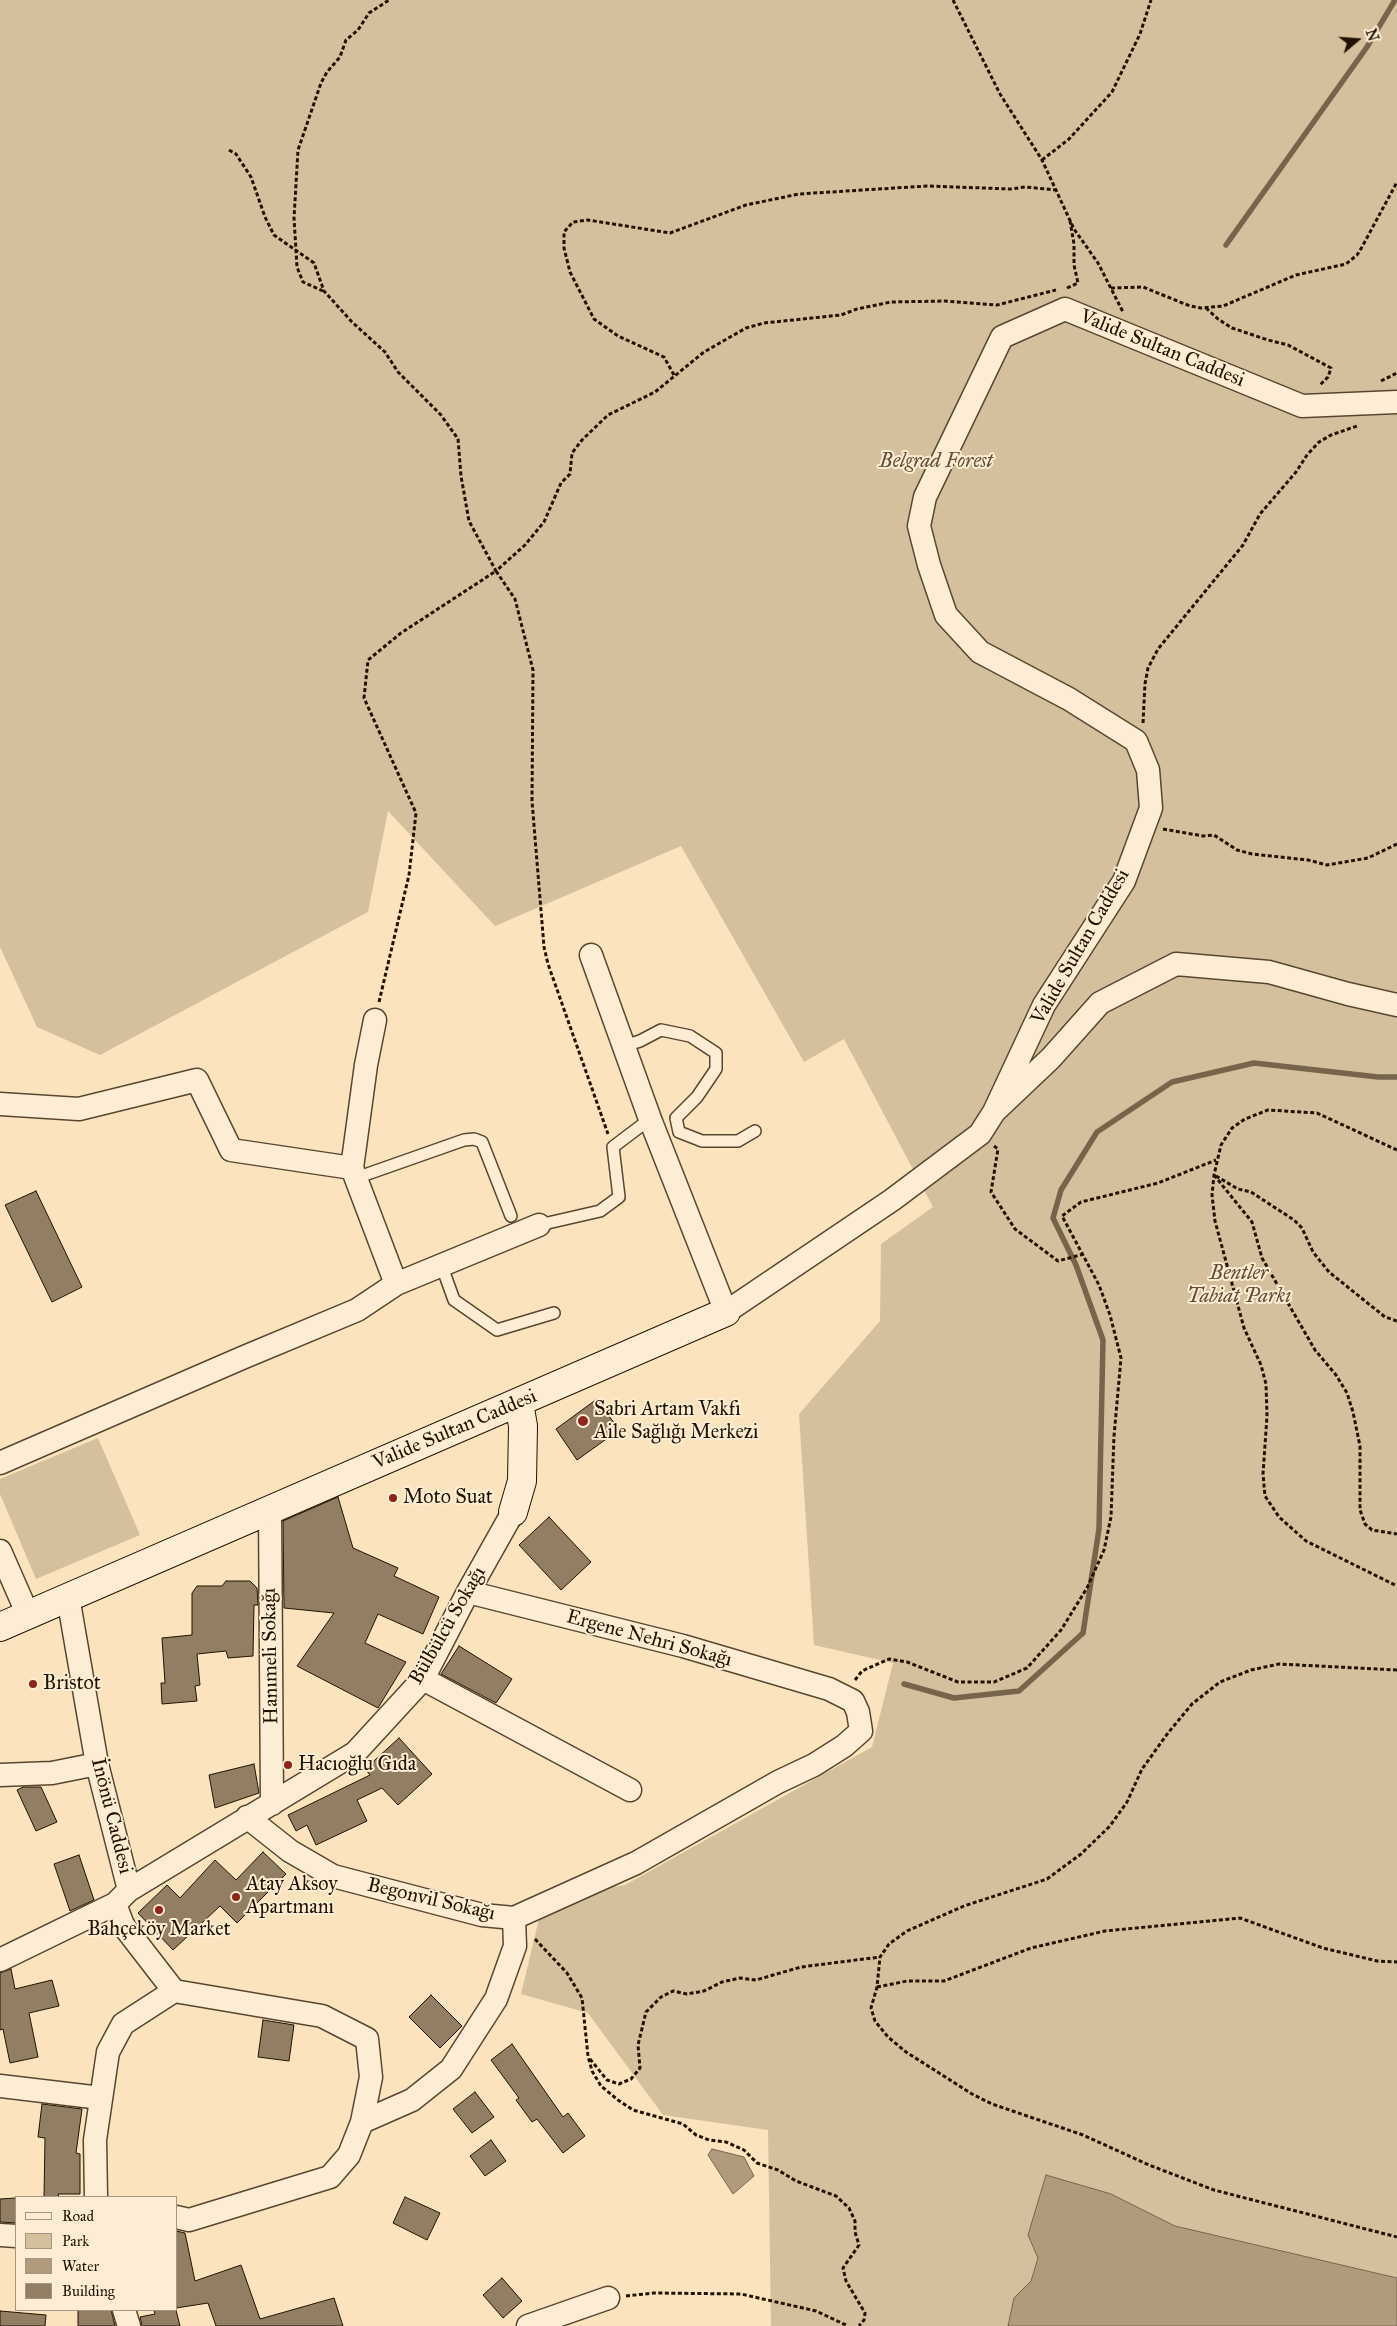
<!DOCTYPE html>
<html>
<head>
<meta charset="utf-8">
<style>
  body { margin:0 }
  #map { position:relative; width:1397px; height:2326px; overflow:hidden; background:#fae3bd; font-family:"IM FELL Great Primer",serif }
  canvas { display:block }
  .legend { position:absolute; left:15px; top:2196px; width:162px; height:115px; box-sizing:border-box; background:#fcedd4; border:1px solid #a49680; margin:0; padding:6px 9px; list-style:none; font-size:15px; color:#211301 }
  .legend li { display:flex; align-items:center; gap:10px; height:25px }
  .legend b { width:25px; border:1px solid #a49680 }
  .north { position:absolute; left:1332px; top:15px; width:50px; height:50px; -webkit-text-stroke:4px #fcedd4; paint-order:stroke; rotate:72deg; font-size:14px; font-weight:700; line-height:20px; text-align:center; color:#211301 }
  .north::after { content:''; display:block; margin:auto; width:18px; height:22px; background:#211301; clip-path:polygon(50% 0,100% 100%,50% 72%,0 100%) }
</style>
</head>
<body>
<div id="map">
<canvas width="1397" height="2326"></canvas>
<ul class="legend">
<li><b style="height:6px;background:#fcedd4"></b>Road</li>
<li><b style="height:14px;background:#d5c09d"></b>Park</li>
<li><b style="height:14px;background:#b09c7d"></b>Water</li>
<li><b style="height:14px;background:#927f63"></b>Building</li>
</ul>
<div class="north">N</div>
</div>
<script>
const ctx = document.querySelector('canvas').getContext('2d');
ctx.lineJoin = 'round';
function paint(path, color) { ctx.fillStyle = color; ctx.fill(path, 'evenodd'); }
const poly = rows => new Path2D(rows.map(r => 'M' + r).join(''));
function trace(path, color, width, dash) { ctx.strokeStyle = color; ctx.lineWidth = width; ctx.lineCap = dash ? 'butt' : 'round'; ctx.setLineDash(dash || []); ctx.stroke(path); }
function drawText(font, color, halo, rows, align = 'center') {
  ctx.font = font + ' "IM FELL Great Primer",serif'; ctx.lineWidth = 4; ctx.setLineDash([]); ctx.textBaseline = 'middle'; ctx.strokeStyle = halo; ctx.fillStyle = color; for (const [text, x, y, turn = 0] of rows) {
    ctx.save(); ctx.translate(x, y); ctx.rotate((+turn || 0) * Math.PI / 180); ctx.textAlign = isNaN(turn) ? turn : align; if (halo) ctx.strokeText(text, 0, 0); ctx.fillText(text, 0, 0); ctx.restore();
  }
}
const green = poly([
  [0,0,1397,0,1397,2278,1175,2226,1111,2194,1028,2235,1038,2258,1031,2281,1014,2298,1008,2326,771,2326,768,2130,663,2115,588,2013,521,1994,544,1898,625,1885,872,1747,893,1663,814,1645,799,1414,880,1321,881,1244,933,1207,844,1039,804,1062,681,846,495,926,388,811,368,912,100,1055,37,1027,0,947],
  [98,1438,140,1535,36,1579,0,1494,0,1479]
]);
const water = poly([
  [712,2149,744,2157,754,2176,733,2194,708,2155,712,2149],
  [1046,2175,1111,2194,1175,2226,1397,2278,1397,2326,1008,2326,1014,2298,1031,2281,1038,2258,1028,2235,1046,2175]
]);
const stream = poly([
  [1226,245,1367,47,1395,0],
  [904,1684,954,1698,1019,1691,1083,1633,1099,1529,1103,1340,1076,1265,1053,1218,1061,1190,1097,1132,1172,1082,1254,1063,1378,1077,1397,1077]
]);
const building = poly([
  [36,1191,82,1287,52,1302,5,1205,36,1191],
  [597,1399,619,1430,577,1460,556,1429,597,1399],
  [338,1497,353,1548,398,1568,394,1576,439,1597,423,1634,378,1614,365,1643,406,1662,378,1708,297,1666,334,1613,284,1608,283,1521,338,1497],
  [549,1517,591,1562,561,1590,519,1545,549,1517],
  [226,1581,250,1581,257,1588,258,1605,254,1605,253,1656,228,1658,226,1651,197,1654,200,1685,195,1686,197,1701,162,1704,161,1683,165,1683,162,1638,192,1635,192,1593,197,1586,222,1586,226,1581],
  [459,1646,512,1679,496,1703,441,1674,459,1646],
  [399,1738,432,1774,398,1805,382,1788,357,1800,367,1821,316,1845,307,1825,296,1831,288,1815,370,1775,365,1769,399,1738],
  [254,1764,259,1793,215,1808,209,1775,254,1764],
  [23,1787,41,1787,57,1822,36,1831,17,1790,23,1787],
  [263,1852,286,1874,237,1923,220,1906,173,1950,138,1913,167,1885,180,1898,215,1860,236,1880,263,1852],
  [79,1855,94,1900,70,1911,54,1864,79,1855],
  [11,1969,15,1989,52,1980,59,2006,29,2013,38,2057,10,2063,3,2029,0,2030,0,1973,11,1969],
  [431,1995,462,2026,440,2048,409,2017,431,1995],
  [263,2020,294,2025,289,2061,258,2057,263,2020],
  [512,2044,563,2117,568,2113,585,2136,563,2153,537,2119,532,2122,516,2100,519,2098,491,2060,512,2044],
  [475,2092,494,2117,472,2133,453,2109,475,2092],
  [42,2104,82,2109,76,2153,80,2154,80,2194,58,2194,59,2197,44,2197,45,2138,38,2137,42,2104],
  [491,2140,506,2161,485,2176,470,2156,491,2140],
  [405,2197,440,2213,427,2240,393,2223,405,2197],
  [16,2198,16,2223,0,2222,0,2199,16,2198],
  [176,2231,185,2233,195,2281,241,2265,260,2319,334,2298,343,2326,216,2326,208,2303,176,2308,176,2231],
  [502,2278,522,2301,503,2318,483,2295,502,2278],
  [78,2310,111,2310,115,2326,78,2326,78,2310],
  [154,2310,176,2310,180,2326,142,2326,140,2317,155,2314,154,2310],
  [0,2311,46,2315,45,2326,0,2326,0,2311]
]);
const path = poly([
  [953,0,1000,94,1042,160,1074,229,1098,263,1123,312],
  [229,150,236,154,251,177,265,217,274,235,314,263,324,291,352,322,385,352,398,372,441,415,458,439,461,476,469,521,496,571,525,545,544,522,561,483,570,474,572,453,582,440,608,415,655,392,704,352,746,328,764,323,841,315,857,309,891,302,945,301,997,305,1056,290],
  [1042,160,1069,139,1112,92,1140,34,1151,0],
  [1067,288,1078,283,1074,265,1074,244,1070,221],
  [1111,288,1143,287,1190,306,1201,308,1223,306,1296,275,1346,264,1357,255,1362,247,1397,182],
  [323,291,303,282,297,267,294,218,298,150,321,83,327,72,340,57,346,40,358,30,369,13,389,0],
  [1206,308,1218,319,1232,328,1268,340,1288,345,1331,368,1328,377,1320,385],
  [674,375,664,357,618,336,594,319,570,272,564,248,564,232,573,222,588,220,670,233,746,205,799,194,927,186,1011,189,1025,187,1057,190],
  [1381,381,1397,373],
  [1143,723,1145,684,1148,668,1158,649,1243,545,1260,514,1296,472,1307,455,1319,442,1331,435,1357,426],
  [1163,829,1203,836,1214,835,1237,850,1252,854,1308,860,1327,865,1368,858,1397,844],
  [379,1002,409,875,416,813,364,698,368,660,401,633,496,571,515,599,533,670,532,801,544,947,548,964,608,1134],
  [994,1146,998,1149,991,1192,1015,1229,1058,1261,1084,1254],
  [1397,1150,1317,1113,1268,1110,1245,1119,1232,1128,1221,1145,1214,1175,1212,1195,1215,1221,1244,1328,1261,1365,1266,1384,1267,1416,1263,1474,1265,1496,1279,1517,1306,1541,1397,1586],
  [1214,1175,1252,1222,1262,1258,1315,1350,1336,1375,1347,1393,1353,1412,1360,1446,1360,1510,1365,1524,1372,1530,1397,1534],
  [1216,1176,1238,1189,1251,1192,1294,1220,1302,1228,1313,1252,1329,1272,1385,1317,1397,1321],
  [1397,1670,1279,1664,1251,1670,1220,1682,1192,1704,1168,1733,1142,1769,1127,1802,1110,1826,1081,1854,1047,1879,964,1906,907,1931,889,1944,880,1957,877,1987,871,2008,875,2021,888,2037,906,2052,972,2094,992,2104,1083,2135,1149,2165,1214,2190,1397,2237],
  [855,1680,862,1671,889,1659,907,1662,958,1682,994,1682,1027,1668,1061,1630,1087,1588,1104,1550,1111,1517,1114,1436,1121,1358,1110,1315,1099,1285,1062,1216,1081,1202,1158,1183,1216,1160],
  [535,1939,567,1973,582,1998,588,2056,592,2071,601,2086,618,2100,633,2110,683,2124,696,2135,709,2140,726,2142,744,2150,757,2163,778,2170,796,2181,836,2196,849,2208,855,2221,855,2232,859,2245,843,2268,846,2281,865,2313,864,2320,859,2326],
  [877,1987,907,1981,944,1981,1031,1948,1105,1931,1240,1918,1323,1948,1377,1961,1397,1962],
  [590,2059,607,2080,619,2084,631,2079,640,2068,638,2045,646,2012,661,1997,673,1991,687,1994,704,1991,722,1982,740,1978,756,1980,801,1967,880,1957],
  [626,2296,654,2293,741,2294,816,2311,848,2326]
]);
const lane = poly([
  [624,1046,640,1041,661,1030,690,1036,716,1053,716,1069,697,1097,676,1118,679,1132,702,1141,738,1141,755,1131],
  [356,1178,464,1140,474,1139,482,1142,511,1216],
  [539,1225,600,1211,619,1197,613,1147,650,1119],
  [441,1264,454,1300,497,1330,554,1313]
]);
const street = poly([
  [591,955,650,1119,726,1312,892,1200,980,1134,994,1112,1051,1058,1100,1003,1176,964,1269,972,1348,994,1397,1005],
  [375,1020,366,1065,352,1168,396,1284],
  [0,1104,79,1109,197,1080,231,1150,352,1168],
  [994,1112,1044,1005,1124,881,1151,808,1148,770,1136,741,1069,699,980,652,946,615,929,565,919,526,925,497,1002,337,1065,309,1302,406,1397,402],
  [0,1463,242,1358,357,1310,396,1284,539,1225],
  [270,1508,272,1804],
  [0,1551,28,1615],
  [68,1597,97,1764,129,1890],
  [423,1679,630,1790],
  [0,1775,52,1773,97,1764],
  [247,1817,290,1851,333,1876,482,1915,514,1918,636,1863,778,1782,814,1765,844,1746,861,1731,858,1712,853,1701,829,1689,683,1646,468,1592],
  [115,1904,123,1925,174,1991],
  [0,1960,115,1904,129,1890,355,1753,423,1679,468,1592,513,1512],
  [0,2086,101,2098],
  [96,2197,95,2140,108,2052,123,2024,174,1991,322,2016,367,2039,371,2077,362,2122],
  [176,2217,189,2220,330,2177,349,2155,362,2122,412,2100,451,2069,496,1999,515,1946,514,1918],
  [0,2235,16,2236],
  [124,2310,129,2326],
  [528,2326,608,2298]
]);
const secondary = poly([
  [513,1512,522,1481,523,1426,519,1403],
  [0,1627,726,1312]
]);
const markers = [
  [583,1421,6,"#8f2418"],
  [393,1498,5,"#8f2418"],
  [33,1684,5,"#8f2418"],
  [288,1765,5,"#8f2418"],
  [236,1897,5,"#8f2418"],
  [159,1910,5,"#8f2418"]
];
const streetNames = [
  ["Valide Sultan Caddesi",1162,349,22],
  ["Valide Sultan Caddesi",1081,947,-60],
  ["Valide Sultan Caddesi",455,1430,-23],
  ["Bülbülcü Sokağı",448,1626,-60],
  ["Ergene Nehri Sokağı",649,1639,15],
  ["Hanımeli Sokağı",271,1656,-91],
  ["İnönü Caddesi",111,1816,76],
  ["Begonvil Sokağı",431,1900,13]
];
const parkNames = [
  ["Belgrad Forest",936,462],
  ["Bentler",1239,1274],
  ["Tabiat Parkı",1239,1297]
];
const poiNames = [
  ["Sabri Artam Vakfı",594,1410],
  ["Aile Sağlığı Merkezi",594,1433],
  ["Moto Suat",403,1498],
  ["Bristot",43,1684],
  ["Hacıoğlu Gıda",298,1765],
  ["Atay Aksoy",246,1885],
  ["Apartmanı",246,1908],
  ["Bahçeköy Market",159,1930,"center"]
];
paint(green, '#d5c09d');
paint(water, '#b09c7d');
trace(water, '#77654b', 1);
trace(stream, '#77654b', 5.5);
paint(building, '#927f63');
trace(building, '#211301', 1);
trace(lane, '#574730', 14);
trace(street, '#574730', 25);
trace(secondary, '#211301', 30);
trace(path, '#211301', 3, [4, 2.5]);
trace(lane, '#fcedd4', 11);
trace(street, '#fcedd4', 22);
trace(secondary, '#fcedd4', 28);
for (const [x, y, r, color] of markers) { const dot = new Path2D(); dot.arc(x, y, r, 0, 2 * Math.PI); ctx.fillStyle = color; ctx.fill(dot); trace(dot, '#fcedd4', 2); }
drawText('20px', '#211301', '#fcedd4', streetNames);
drawText('italic 20px', '#605038', '#fcedd4', parkNames);
drawText('20px', '#211301', '#fcedd4', poiNames, 'left');
</script>
</body>
</html>
